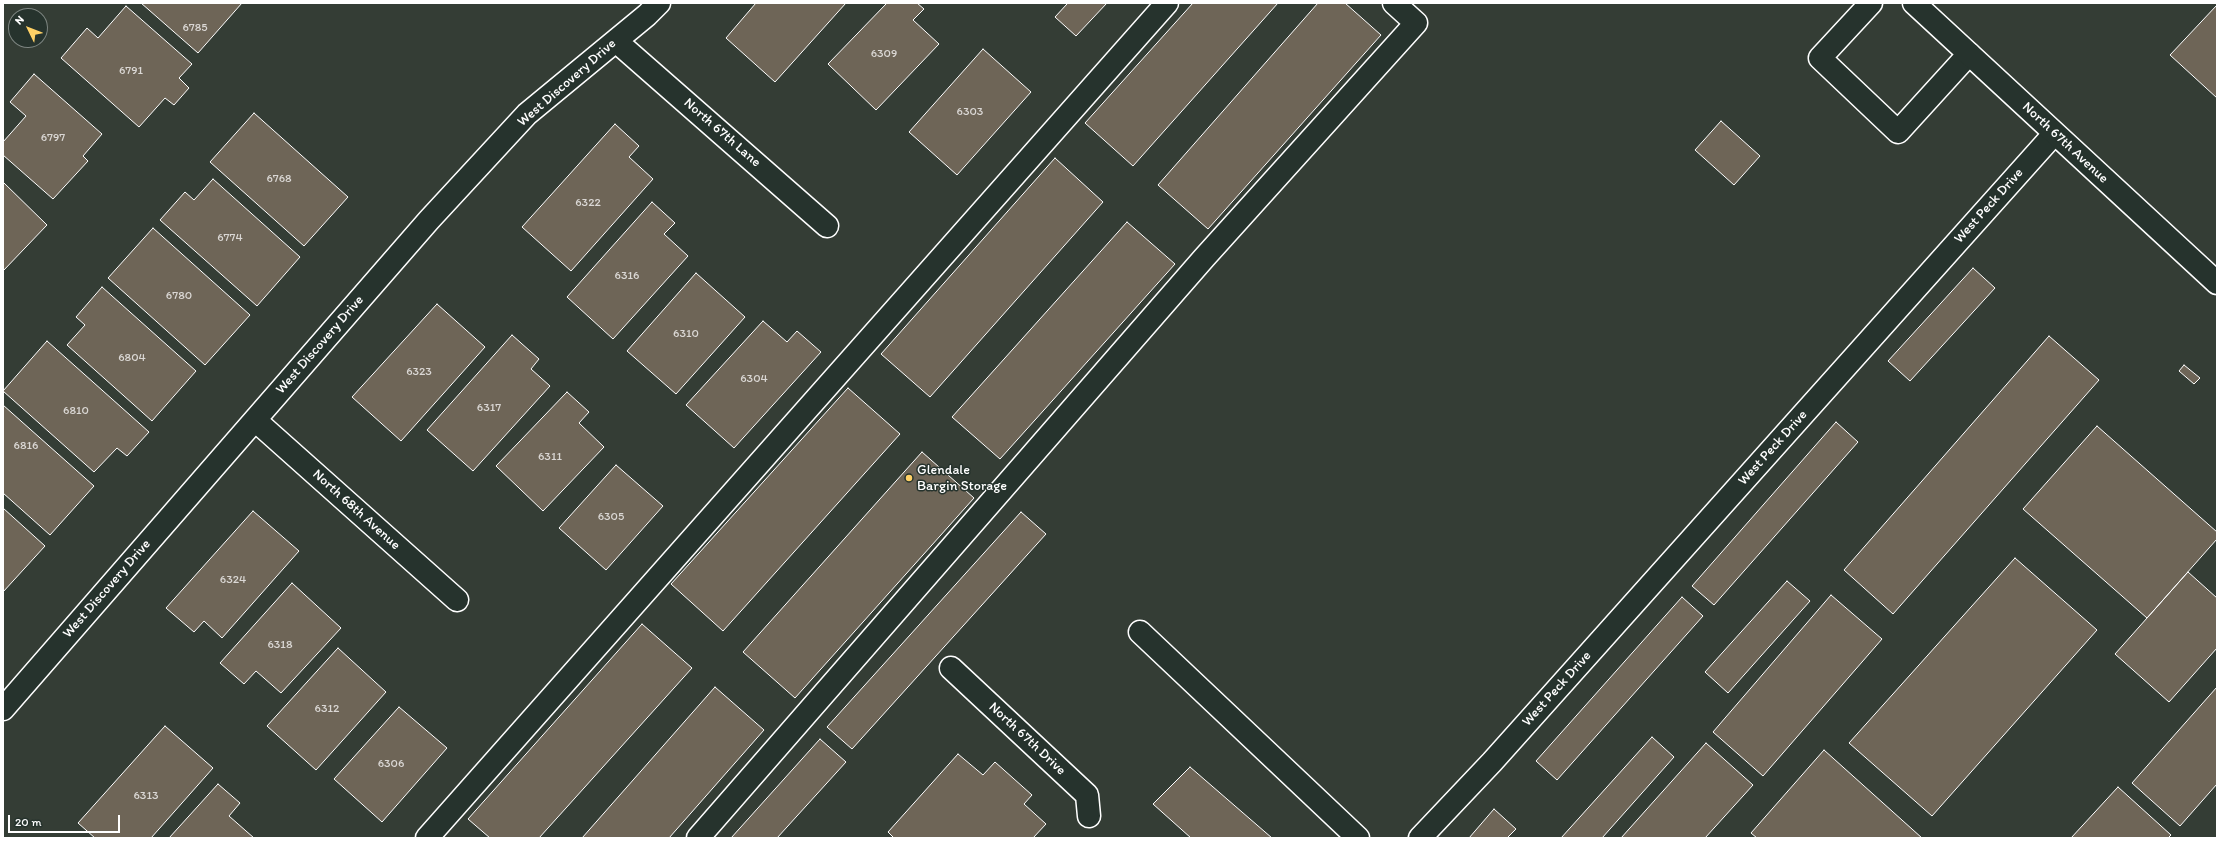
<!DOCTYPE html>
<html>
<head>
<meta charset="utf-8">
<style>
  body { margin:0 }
  #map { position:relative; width:2220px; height:841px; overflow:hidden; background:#343d35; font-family:Itim,sans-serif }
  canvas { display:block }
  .frame { position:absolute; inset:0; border:4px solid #fff; pointer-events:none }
  .north { position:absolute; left:8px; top:8px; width:40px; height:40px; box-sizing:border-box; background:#26332d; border:1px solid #7d8581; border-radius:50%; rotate:313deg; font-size:11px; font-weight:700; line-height:16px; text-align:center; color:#fff }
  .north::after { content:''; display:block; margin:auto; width:14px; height:18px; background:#ffd166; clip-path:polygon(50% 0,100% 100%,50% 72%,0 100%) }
  .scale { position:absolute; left:8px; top:815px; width:112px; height:18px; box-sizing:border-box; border:2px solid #fff; border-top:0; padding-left:5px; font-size:12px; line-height:14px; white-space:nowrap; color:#fff; -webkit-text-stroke:3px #26332d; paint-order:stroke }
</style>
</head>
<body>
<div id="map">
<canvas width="2220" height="841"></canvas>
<div class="frame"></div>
<div class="north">N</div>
<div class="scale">20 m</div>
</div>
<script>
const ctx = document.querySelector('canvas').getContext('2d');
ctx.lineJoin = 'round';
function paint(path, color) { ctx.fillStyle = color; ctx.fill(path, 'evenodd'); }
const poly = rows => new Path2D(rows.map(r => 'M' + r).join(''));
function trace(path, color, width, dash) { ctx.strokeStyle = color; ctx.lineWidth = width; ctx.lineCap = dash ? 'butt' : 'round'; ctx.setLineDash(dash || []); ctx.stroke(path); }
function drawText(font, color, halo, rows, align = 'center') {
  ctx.font = font + ' Itim,sans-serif'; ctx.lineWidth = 3; ctx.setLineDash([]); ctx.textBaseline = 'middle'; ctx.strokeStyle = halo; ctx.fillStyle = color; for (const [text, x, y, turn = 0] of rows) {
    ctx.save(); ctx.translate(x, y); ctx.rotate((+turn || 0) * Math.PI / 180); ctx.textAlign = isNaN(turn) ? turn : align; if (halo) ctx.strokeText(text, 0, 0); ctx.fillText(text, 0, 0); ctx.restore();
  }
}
const building = poly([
  [141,3,242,3,198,53,141,3],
  [756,3,846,3,775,82,726,38,756,3],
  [887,3,917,3,924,9,913,20,939,44,876,110,828,64,887,3],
  [1066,3,1107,3,1076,36,1055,17,1067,4,1066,3],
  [1193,3,1278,3,1133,166,1085,123,1193,3],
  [1318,3,1345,3,1381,35,1208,229,1158,185,1318,3],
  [2217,5,2217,98,2170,55,2217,5],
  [126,6,192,64,179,78,189,88,174,105,165,98,139,127,61,58,87,28,98,38,126,6],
  [983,49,1031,92,957,175,909,132,983,49],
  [34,74,102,134,83,156,88,161,53,199,3,155,3,142,26,116,10,102,34,74],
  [254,113,348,197,304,246,210,162,254,113],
  [1721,121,1760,156,1734,185,1695,150,1721,121],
  [615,124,639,146,629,157,653,179,571,271,522,227,615,124],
  [1055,158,1103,202,930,397,881,354,1055,158],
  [213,179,300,257,257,306,160,220,185,192,194,200,213,179],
  [3,182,47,225,3,271,3,182],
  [652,202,675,223,664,234,688,256,613,339,567,297,652,202],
  [1127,222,1175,264,1000,459,952,417,1127,222],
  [153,228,250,315,205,365,108,278,153,228],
  [1973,268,1995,288,1910,381,1888,361,1973,268],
  [696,273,745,317,676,394,627,351,696,273],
  [102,287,196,371,152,421,67,345,85,325,76,317,102,287],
  [437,304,485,347,401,441,352,397,437,304],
  [763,321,787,342,797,331,821,352,734,448,686,405,763,321],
  [512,335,539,359,531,369,550,386,473,471,427,430,512,335],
  [2049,336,2099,380,1893,614,1844,570,2049,336],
  [47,341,149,432,127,456,117,448,94,472,3,391,47,341],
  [2184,365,2200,378,2194,384,2179,371,2184,365],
  [848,388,900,434,723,631,671,584,848,388],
  [567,392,589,412,579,423,604,447,543,511,496,466,567,392],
  [3,405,94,486,50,535,3,493,3,405],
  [1836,422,1858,442,1714,605,1692,586,1836,422],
  [2097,426,2217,532,2217,539,2147,618,2023,509,2097,426],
  [922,452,974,498,795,698,743,652,922,452],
  [616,465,663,506,606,570,559,528,616,465],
  [3,508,45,546,3,592,3,508],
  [253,511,299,551,222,638,204,621,194,632,166,608,253,511],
  [1021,512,1046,534,852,749,827,727,1021,512],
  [2015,558,2097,630,1932,816,1849,743,2015,558],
  [2188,572,2217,598,2217,648,2169,702,2115,654,2188,572],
  [1787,581,1810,601,1728,693,1705,672,1787,581],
  [292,583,341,628,281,693,256,671,244,684,220,663,292,583],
  [1831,595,1882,639,1763,776,1713,732,1831,595],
  [1682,597,1703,616,1557,780,1536,761,1682,597],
  [642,624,692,668,539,838,490,838,468,819,642,624],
  [338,648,386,692,316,770,267,726,338,648],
  [715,687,764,730,669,838,582,838,715,687],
  [2217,687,2217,784,2180,826,2132,783,2217,687],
  [399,707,447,748,382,822,334,779,399,707],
  [165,726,213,768,151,838,95,838,78,823,165,726],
  [1652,737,1674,757,1602,838,1561,838,1652,737],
  [820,739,846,762,777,838,731,838,820,739],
  [1706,743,1753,785,1705,838,1621,838,1706,743],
  [1824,750,1922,838,1757,838,1751,833,1824,750],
  [958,754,983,775,995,762,1032,795,1024,804,1046,824,1033,838,894,838,888,832,958,754],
  [1190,767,1272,838,1191,838,1153,804,1190,767],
  [218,784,240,803,229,816,254,838,169,838,218,784],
  [2118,787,2171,835,2168,838,2071,838,2118,787],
  [1494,809,1516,829,1507,838,1469,838,1494,809]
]);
const minor = poly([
  [1871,3,1820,58,1898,132,1969,54],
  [616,41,827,226],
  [255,420,457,600],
  [1140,632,1358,838],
  [951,668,1087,795,1089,816],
  [3,709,429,220,527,114,647,15,659,3],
  [427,838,1167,3],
  [698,838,1204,258,1416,23,1394,3],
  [1420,838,1492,762,2054,134]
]);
const major = poly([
  [1914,3,2217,283]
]);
const markers = [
  [909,478,4,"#ffd166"]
];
const numberNames = [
  ["6785",195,28],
  ["6309",884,54],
  ["6791",131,71],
  ["6303",970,112],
  ["6797",53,138],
  ["6768",279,179],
  ["6322",588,203],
  ["6774",230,238],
  ["6316",627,276],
  ["6780",179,296],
  ["6310",686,334],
  ["6804",132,358],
  ["6323",419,372],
  ["6304",754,379],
  ["6317",489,408],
  ["6810",76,411],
  ["6816",26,446],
  ["6311",550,457],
  ["6305",611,517],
  ["6324",233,580],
  ["6318",280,645],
  ["6312",327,709],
  ["6306",391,764],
  ["6313",146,796]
];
const streetNames = [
  ["West Discovery Drive",567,83,-41],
  ["North 67th Lane",722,133,41],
  ["North 67th Avenue",2065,143,43],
  ["West Peck Drive",1989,206,-48],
  ["West Discovery Drive",320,345,-49],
  ["West Peck Drive",1773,448,-48],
  ["North 68th Avenue",356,510,42],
  ["West Discovery Drive",107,589,-49],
  ["West Peck Drive",1557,689,-48],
  ["North 67th Drive",1027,739,43]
];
const poiNames = [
  ["Glendale",917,470],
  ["Bargin Storage",917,486]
];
paint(building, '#6e6557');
trace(building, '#fff', 1);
trace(minor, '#fff', 25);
trace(major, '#fff', 25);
trace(minor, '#26332d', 22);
trace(major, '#26332d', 22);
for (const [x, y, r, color] of markers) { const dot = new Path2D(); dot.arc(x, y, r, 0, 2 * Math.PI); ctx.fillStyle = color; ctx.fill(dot); trace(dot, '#26332d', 1.5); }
drawText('12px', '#dbd8d5', null, numberNames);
drawText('14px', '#fff', '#26332d', streetNames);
drawText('14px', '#fff', '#26332d', poiNames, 'left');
</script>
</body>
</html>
